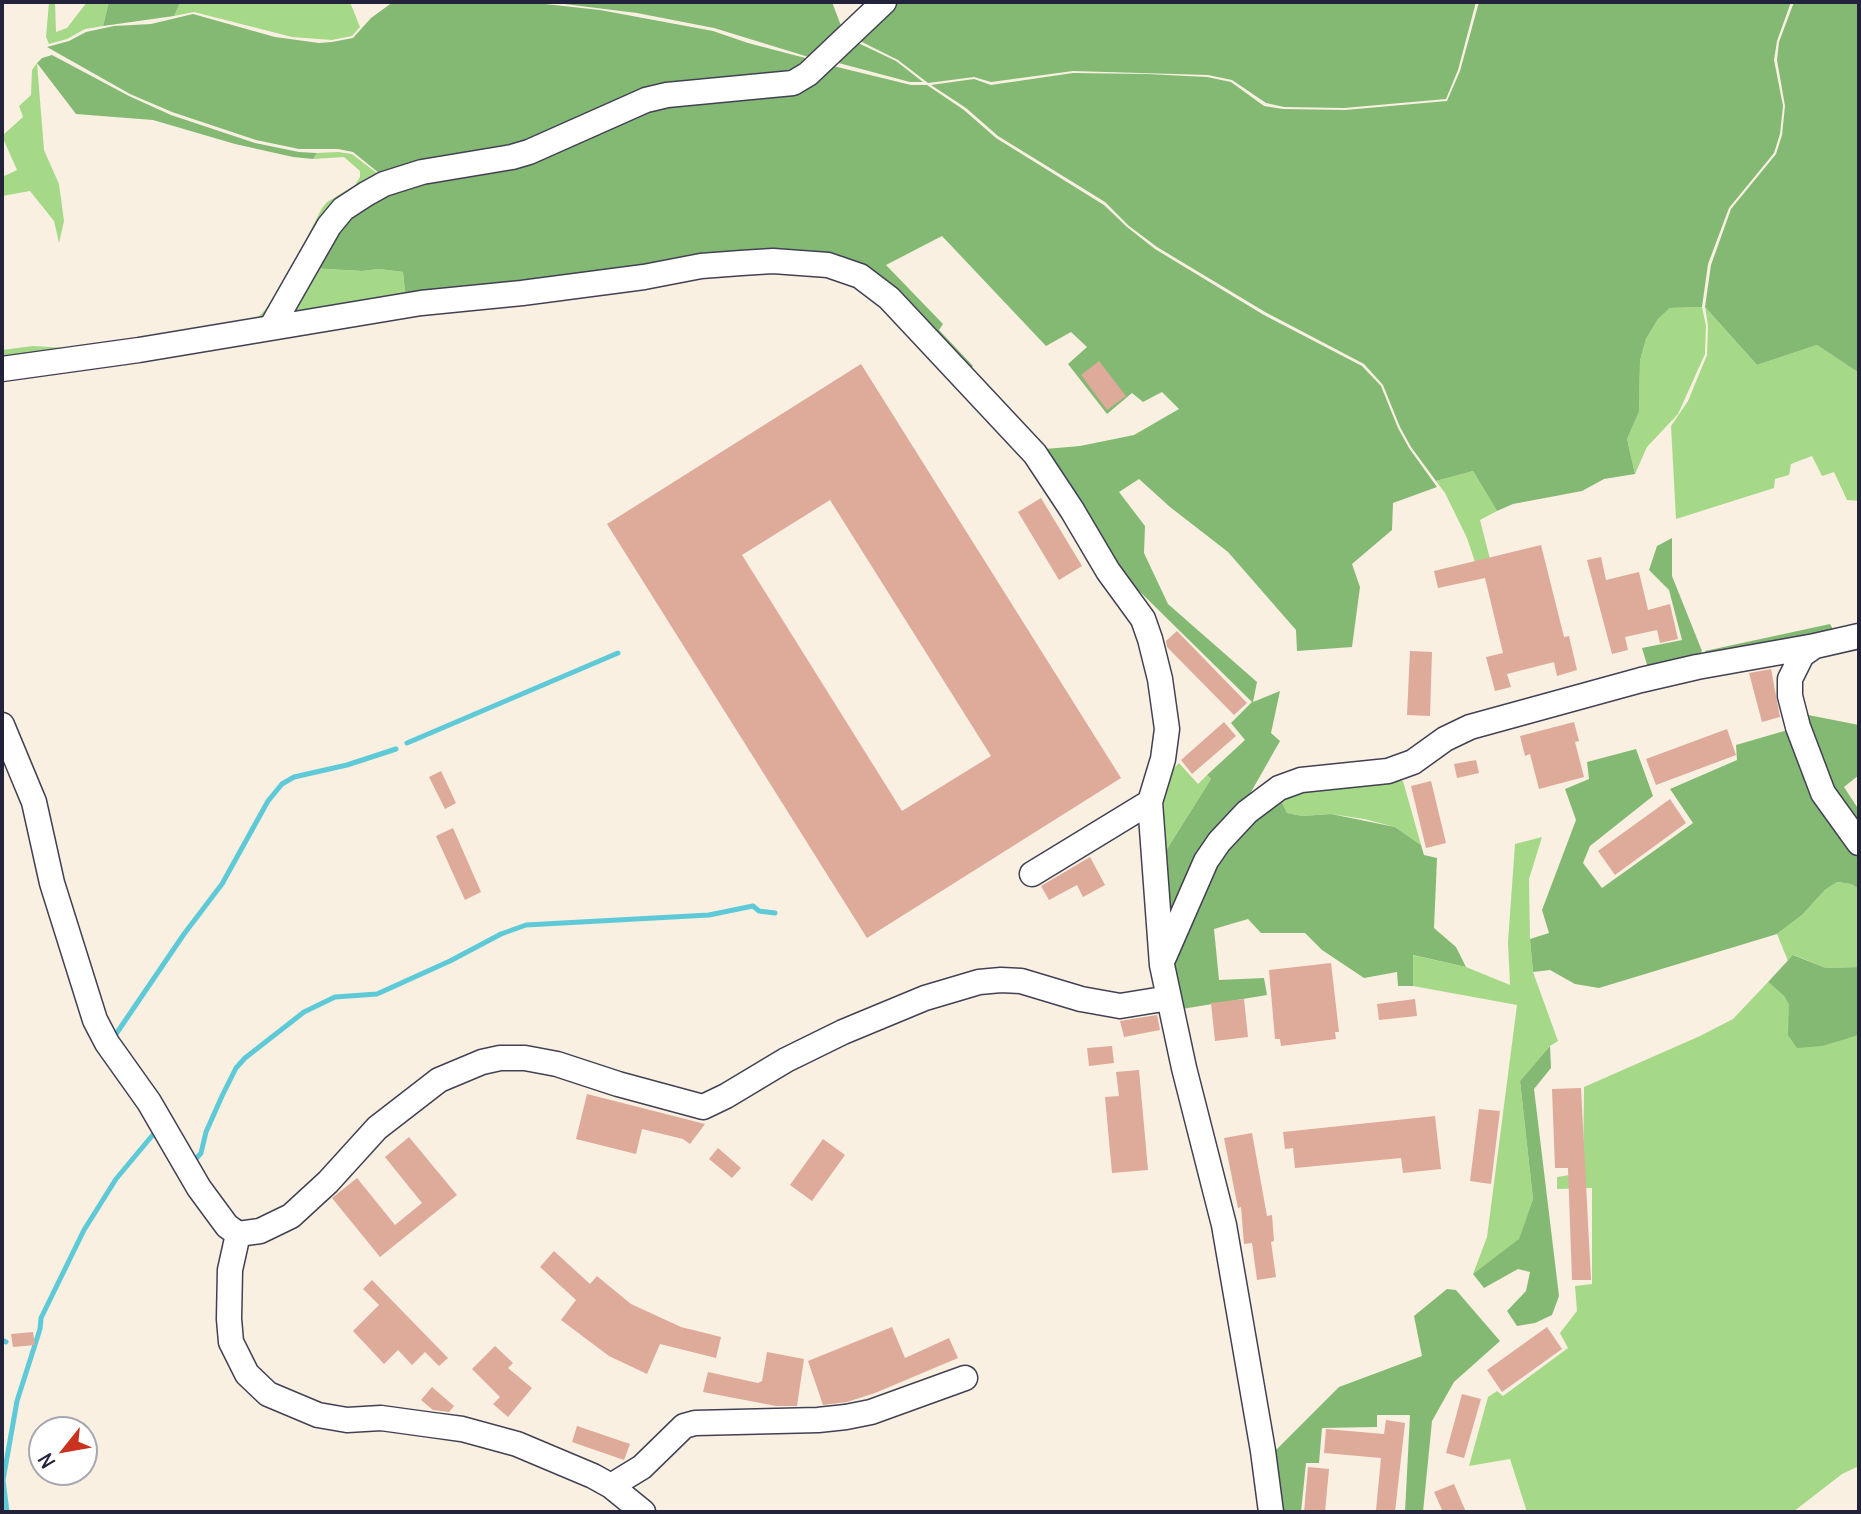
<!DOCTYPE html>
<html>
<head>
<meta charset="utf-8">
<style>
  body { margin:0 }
  #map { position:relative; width:1861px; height:1514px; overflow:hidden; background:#f9f0e2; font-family:Delius,sans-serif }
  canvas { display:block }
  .frame { position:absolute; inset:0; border:4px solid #22223b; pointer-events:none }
  .north { position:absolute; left:28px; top:1416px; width:70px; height:70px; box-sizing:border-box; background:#fff; border:2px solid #a7a7b1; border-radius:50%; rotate:239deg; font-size:19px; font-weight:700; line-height:28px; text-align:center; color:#22223b }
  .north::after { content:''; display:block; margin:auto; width:24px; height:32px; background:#c8321e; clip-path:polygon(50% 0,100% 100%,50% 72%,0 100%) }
</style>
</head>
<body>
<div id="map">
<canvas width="1861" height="1514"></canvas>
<div class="frame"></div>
<div class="north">N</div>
</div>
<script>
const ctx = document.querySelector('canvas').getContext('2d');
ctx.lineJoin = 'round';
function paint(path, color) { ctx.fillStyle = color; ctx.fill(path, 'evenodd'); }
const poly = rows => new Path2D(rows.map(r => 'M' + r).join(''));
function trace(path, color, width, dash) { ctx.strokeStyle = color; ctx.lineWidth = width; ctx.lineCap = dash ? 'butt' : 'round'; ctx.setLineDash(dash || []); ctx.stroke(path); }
const green = poly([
  [49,2,55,2,56,32,67,28,87,2,109,2,103,26,85,29,67,39,49,44,46,37],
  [184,2,350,2,360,27,352,36,332,40,292,37,194,12,174,16,180,3],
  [37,63,44,150,59,184,64,221,59,243,54,221,30,191,2,196,2,177,17,170,2,136,23,117,19,106,31,95,32,70],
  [338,152,352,154,378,174,264,323,2,364,2,350,33,346,66,348,184,334,258,317,265,310,284,282,322,208,327,202,355,185,360,177,360,171,344,157,313,159,317,153],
  [310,268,362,271,379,269,403,272,406,301,285,322],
  [1702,307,1706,326,1705,354,1678,414,1647,447,1635,474,1627,439,1639,412,1640,361,1646,339,1658,319,1670,308],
  [1705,307,1757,365,1817,345,1859,373,1859,501,1847,500,1834,472,1822,476,1812,456,1791,464,1789,475,1775,479,1774,488,1676,519,1671,426,1688,401,1707,355,1708,326],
  [1473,471,1497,511,1480,520,1490,559,1475,562,1467,538,1445,493,1436,481],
  [1179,763,1198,784,1207,775,1211,779,1162,857,1164,779],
  [1377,779,1403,781,1421,845,1395,827,1364,819,1331,814,1302,816,1287,813,1280,798,1314,787],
  [1542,837,1529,879,1530,939,1533,972,1558,1041,1550,1046,1520,1081,1533,1199,1519,1240,1473,1274,1487,1237,1517,1005,1413,986,1412,955,1466,967,1510,985,1508,942,1515,844],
  [1837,882,1851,884,1859,889,1859,967,1826,968,1794,955,1788,961,1777,934,1802,915,1825,890],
  [1768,982,1784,996,1789,1005,1790,1016,1843,1039,1859,1035,1859,1466,1842,1474,1793,1512,1527,1512,1510,1459,1469,1466,1488,1397,1497,1391,1503,1396,1568,1348,1560,1333,1577,1311,1575,1286,1592,1284,1592,1188,1557,1189,1557,1177,1583,1173,1584,1087,1700,1036,1733,1019]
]);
const forest = poly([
  [109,2,184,2,180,3,174,16,103,26],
  [393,2,536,3,600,10,713,31,748,43,813,60,794,76,685,87,555,137,385,178,353,152,338,149,299,149,256,140,172,112,130,94,47,47,69,41,86,32,114,26,151,24,193,14,275,37,319,43,332,42,353,38,371,18],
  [548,2,832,2,843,31,815,59,714,28,637,13],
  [895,2,1476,2,1458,70,1446,99,1344,108,1284,107,1266,103,1232,80,1208,75,1073,71,991,82,974,77,928,83,898,60,856,39],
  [1479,2,1791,2,1777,41,1774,60,1783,106,1780,134,1774,153,1729,208,1708,264,1702,307,1670,308,1658,319,1646,339,1640,361,1639,412,1627,439,1635,474,1604,479,1582,491,1513,504,1497,511,1473,471,1436,481,1411,447,1400,427,1383,385,1364,364,1265,312,1157,247,1129,226,1105,202,998,136,966,108,931,85,974,79,991,85,1073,73,1147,74,1207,77,1231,82,1264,106,1283,109,1345,110,1447,101,1460,71],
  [1794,2,1859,2,1859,373,1817,345,1757,365,1705,307,1711,265,1731,209,1776,154,1782,135,1785,106,1777,60,1779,42],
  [854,41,896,61,923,82,910,82,831,61],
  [52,55,129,96,171,115,255,143,299,152,317,153,313,159,293,157,235,144,153,120,76,114,37,63,42,58],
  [825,64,911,85,927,85,964,110,996,138,1104,205,1127,227,1155,249,1264,315,1362,366,1381,386,1398,428,1409,448,1437,487,1393,503,1392,530,1352,564,1360,587,1352,647,1297,651,1296,630,1228,552,1170,507,1139,479,1119,492,1145,526,1144,553,1168,604,1257,682,1253,702,1280,691,1271,733,1280,741,1168,938,1162,857,1211,779,1207,775,1245,740,1231,723,1252,702,1128,580,1045,449,1080,446,1134,435,1179,409,1162,392,1143,402,1132,393,1107,414,1068,364,1087,347,1071,332,1046,346,942,236,886,265,943,324,939,330,973,366,968,371,843,262,406,301,403,272,379,269,362,271,310,268,355,207,633,110],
  [1672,538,1672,576,1702,651,1697,658,1648,668,1642,648,1682,640,1669,590,1649,570,1657,546],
  [1830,624,1834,631,1707,658,1705,651],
  [1798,713,1859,725,1859,775,1844,787,1859,810,1859,834,1827,790],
  [1791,729,1817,796,1859,856,1859,889,1851,884,1837,882,1825,890,1802,915,1777,934,1599,988,1575,984,1550,970,1533,972,1530,939,1549,933,1542,910,1576,820,1565,789,1589,779,1587,762,1636,749,1653,796,1590,846,1583,863,1602,888,1693,823,1670,789,1737,760,1736,745],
  [1280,798,1287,813,1302,816,1331,814,1395,827,1421,845,1424,855,1437,858,1434,928,1456,947,1466,967,1413,955,1413,986,1398,986,1397,972,1364,978,1322,950,1305,933,1261,933,1248,919,1214,929,1219,980,1264,978,1267,995,1176,1010,1166,964,1212,859],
  [1793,955,1826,968,1859,967,1859,1035,1822,1046,1797,1048,1788,1035,1789,1005,1784,996,1768,982],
  [1550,1046,1551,1068,1534,1089,1559,1296,1552,1315,1535,1323,1517,1326,1507,1311,1526,1291,1530,1272,1518,1269,1484,1288,1473,1274,1519,1239,1533,1199,1520,1081],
  [1447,1289,1456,1290,1500,1341,1454,1382,1432,1421,1423,1512,1405,1512,1410,1415,1377,1415,1377,1427,1322,1428,1319,1463,1306,1463,1301,1512,1276,1512,1269,1457,1339,1387,1422,1356,1414,1316]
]);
const stream = poly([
  [407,743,618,653],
  [114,1037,184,934,222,884,268,801,282,784,294,777,347,765,396,749],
  [191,1159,194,1161,201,1153,206,1132,222,1096,236,1068,245,1058,304,1012,335,997,377,994,450,961,501,934,526,925,709,915,753,906,759,911,775,913],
  [2,1340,6,1342],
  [7,1512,3,1480,17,1401,40,1329,41,1318,84,1230,116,1179,156,1131]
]);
const building = poly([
  [1099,361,1126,396,1107,410,1081,375],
  [861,364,1121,778,867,938,607,524],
  [830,500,991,756,902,811,742,555],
  [1041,498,1082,566,1059,580,1018,512],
  [1541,545,1564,637,1569,636,1577,670,1557,676,1554,662,1507,674,1511,687,1495,691,1486,657,1503,653,1485,578,1438,588,1434,571],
  [1601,557,1606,580,1639,572,1648,610,1670,604,1678,639,1660,643,1657,630,1625,637,1628,650,1612,654,1587,560],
  [1177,631,1247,703,1234,715,1167,647,1166,641],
  [1410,651,1432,652,1430,716,1407,715],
  [1771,669,1780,717,1762,722,1749,673],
  [1224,722,1236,736,1192,774,1181,760],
  [1574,722,1579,741,1575,742,1584,777,1539,789,1530,754,1525,756,1520,736],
  [1727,729,1736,755,1656,785,1646,759],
  [1476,760,1479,773,1457,778,1454,764],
  [441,771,456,803,445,809,429,777],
  [1431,781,1446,843,1426,848,1411,786],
  [1670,799,1686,823,1615,875,1598,851],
  [453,828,481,892,465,900,436,836],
  [1090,857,1105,885,1083,897,1077,885,1049,900,1041,886],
  [1331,963,1339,1032,1335,1032,1336,1039,1281,1046,1280,1039,1275,1039,1269,970],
  [1244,999,1248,1037,1215,1041,1211,1003],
  [1415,999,1417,1016,1379,1020,1377,1004],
  [1157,1015,1160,1030,1124,1037,1120,1021],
  [1112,1046,1114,1063,1089,1066,1087,1048],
  [1139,1070,1148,1170,1112,1173,1105,1097,1119,1096,1116,1072],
  [1581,1088,1591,1280,1572,1280,1568,1168,1555,1168,1552,1089],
  [587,1094,705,1124,690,1144,683,1139,642,1129,636,1154,576,1139],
  [1479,1109,1500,1111,1491,1184,1470,1181],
  [1435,1116,1441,1169,1403,1173,1401,1158,1295,1168,1293,1148,1285,1149,1283,1132],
  [1252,1133,1267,1216,1272,1215,1274,1241,1271,1242,1276,1277,1257,1280,1252,1243,1244,1244,1241,1207,1238,1208,1224,1138],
  [409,1137,457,1195,380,1257,332,1198,357,1178,395,1225,422,1203,385,1157],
  [823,1139,845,1155,812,1201,790,1185],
  [718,1148,741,1168,732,1178,709,1159],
  [554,1251,590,1284,597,1276,631,1304,681,1327,721,1337,716,1358,660,1344,647,1374,609,1356,561,1320,576,1300,540,1267],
  [372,1280,448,1358,439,1366,425,1352,412,1365,398,1350,384,1364,353,1331,379,1305,363,1289],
  [892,1327,905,1358,949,1338,958,1358,875,1393,847,1402,823,1405,808,1361],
  [1547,1327,1562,1349,1502,1392,1487,1370],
  [33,1332,35,1345,13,1347,11,1334],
  [495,1346,513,1363,508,1368,532,1388,508,1417,493,1404,500,1397,472,1369],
  [767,1352,804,1359,797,1406,776,1406,703,1392,708,1372,758,1383,762,1381],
  [432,1387,454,1406,449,1412,433,1410,421,1400],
  [1462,1394,1481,1399,1464,1458,1446,1453],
  [1386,1420,1405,1423,1395,1512,1376,1510,1381,1458,1324,1453,1326,1429,1384,1434],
  [577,1426,630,1444,624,1460,572,1442],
  [1308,1467,1329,1469,1325,1512,1304,1512],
  [1454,1484,1466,1512,1443,1512,1434,1492]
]);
const minor = poly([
  [272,326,329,226,343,209,366,194,384,184,422,172,512,157,529,152,646,100,667,95,793,83,808,74,884,2],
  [2,369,139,350,421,303,522,293,644,277,701,266,741,263,773,261,828,265,860,276,889,298,1035,454,1072,510,1108,571,1143,619,1150,639,1160,679,1167,729,1163,759,1150,802,1162,965,1184,1068,1224,1225,1263,1451,1271,1512],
  [1859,636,1815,646,1802,655,1790,679,1790,696,1798,727,1823,793,1859,843],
  [2,725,34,802,52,883,95,1020,107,1043,149,1102,199,1188,227,1226,238,1234,230,1270,229,1319,231,1342,247,1374,268,1394,318,1415,347,1420,381,1418,432,1425,462,1429,517,1444,593,1476,611,1486,643,1512],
  [1032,874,1150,802],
  [1164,957,1206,861,1219,842,1247,812,1279,788,1301,780,1388,771,1413,762,1445,739,1470,727,1641,680,1697,667,1815,646],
  [238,1234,260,1231,291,1216,328,1182,377,1128,439,1080,482,1062,500,1058,525,1058,557,1064,618,1084,703,1107,726,1096,786,1060,843,1032,925,998,979,982,1001,980,1021,981,1081,999,1120,1006,1169,998],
  [611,1486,642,1467,684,1426,695,1423,818,1420,846,1417,871,1412,965,1378]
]);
paint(green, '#a5d988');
paint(forest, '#84b974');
trace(stream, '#5ec9d7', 5);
paint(building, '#deaa9a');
trace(minor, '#424154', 27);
trace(minor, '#fff', 24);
</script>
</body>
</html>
